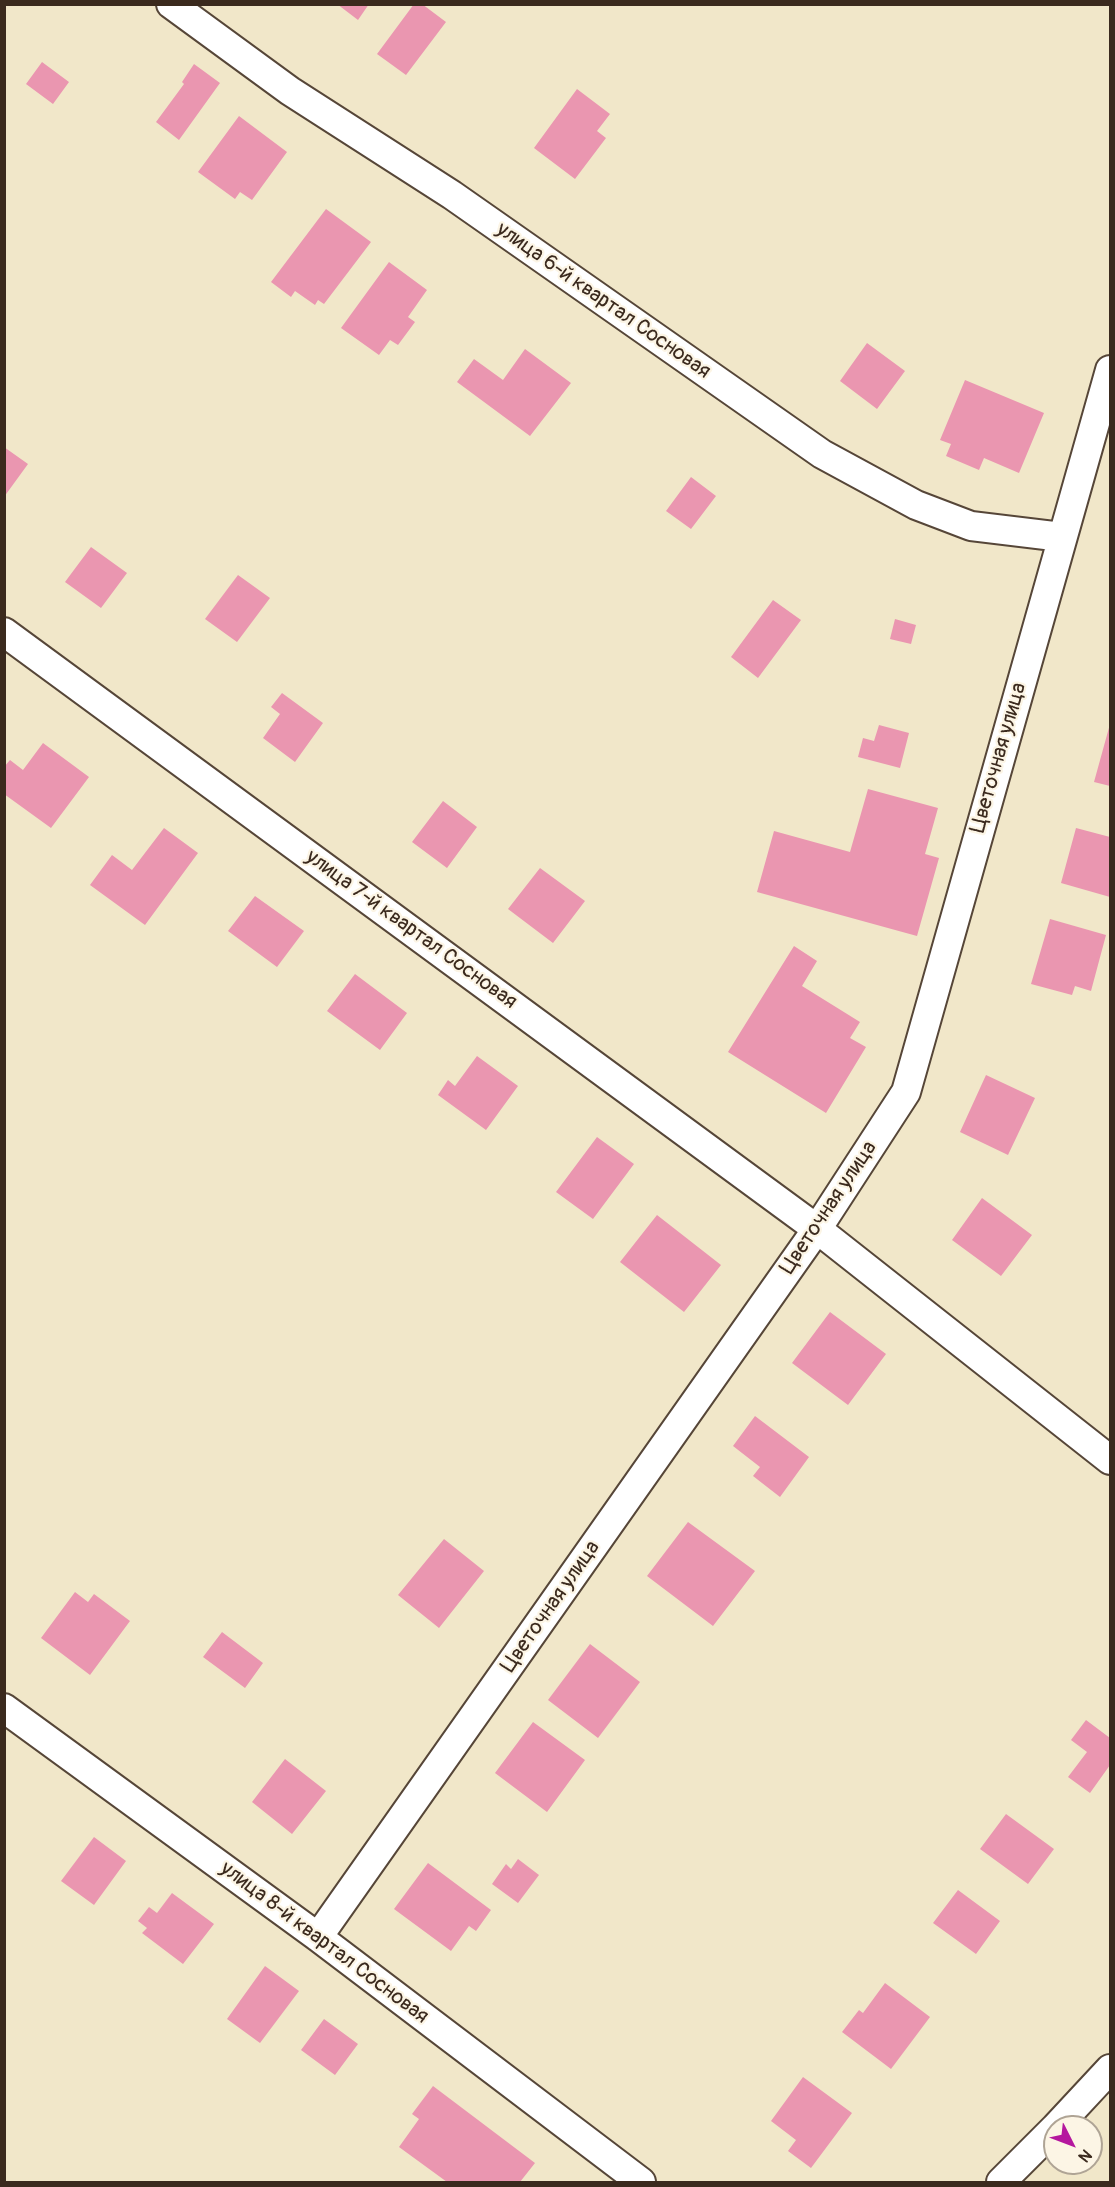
<!DOCTYPE html>
<html>
<head>
<meta charset="utf-8">
<style>
  body { margin:0 }
  #map { position:relative; width:1115px; height:2187px; overflow:hidden; background:#f1e7c9; font-family:Pangolin,sans-serif }
  canvas { display:block }
  .frame { position:absolute; inset:0; border:6px solid #3b2a1e; pointer-events:none }
  .north { position:absolute; left:1043px; top:2115px; width:60px; height:60px; box-sizing:border-box; background:#fcf5e5; border:2px solid #afa495; border-radius:50%; rotate:132deg; font-size:16px; font-weight:700; line-height:24px; text-align:center; color:#3b2a1e }
  .north::after { content:''; display:block; margin:auto; width:21px; height:27px; background:#b5179e; clip-path:polygon(50% 0,100% 100%,50% 72%,0 100%) }
</style>
</head>
<body>
<div id="map">
<canvas width="1115" height="2187"></canvas>
<div class="frame"></div>
<div class="north">N</div>
</div>
<script>
const ctx = document.querySelector('canvas').getContext('2d');
ctx.lineJoin = 'round';
function paint(path, color) { ctx.fillStyle = color; ctx.fill(path, 'evenodd'); }
const poly = rows => new Path2D(rows.map(r => 'M' + r).join(''));
function trace(path, color, width, dash) { ctx.strokeStyle = color; ctx.lineWidth = width; ctx.lineCap = dash ? 'butt' : 'round'; ctx.setLineDash(dash || []); ctx.stroke(path); }
function drawText(font, color, halo, rows, align = 'center') {
  ctx.font = font + ' Pangolin,sans-serif'; ctx.lineWidth = 4.5; ctx.setLineDash([]); ctx.textBaseline = 'middle'; ctx.strokeStyle = halo; ctx.fillStyle = color; for (const [text, x, y, turn = 0] of rows) {
    ctx.save(); ctx.translate(x, y); ctx.rotate((+turn || 0) * Math.PI / 180); ctx.textAlign = isNaN(turn) ? turn : align; if (halo) ctx.strokeText(text, 0, 0); ctx.fillText(text, 0, 0); ctx.restore();
  }
}
const building = poly([
  [337,4,369,4,358,20],
  [414,4,422,4,446,22,406,75,377,54],
  [42,62,69,82,53,104,26,84],
  [194,64,220,83,179,140,156,122,184,84,182,82],
  [577,89,610,114,597,131,606,138,575,179,534,148],
  [239,116,287,152,252,200,240,192,235,199,198,172],
  [326,209,371,242,324,304,318,300,315,305,295,291,291,297,271,282],
  [389,262,427,290,408,317,415,322,398,345,390,340,379,355,341,328],
  [867,343,905,371,877,409,840,381],
  [525,349,571,383,530,436,457,382,474,359,503,380],
  [965,380,1044,413,1019,473,984,458,979,470,946,456,951,444,940,440],
  [4,447,28,464,4,497],
  [691,477,716,496,691,529,666,511],
  [91,547,127,573,101,608,65,582],
  [238,575,270,598,237,642,205,619],
  [773,600,801,620,758,678,731,657],
  [895,619,916,625,911,644,890,639],
  [282,693,323,723,295,762,263,738,280,714,271,707],
  [1110,724,1110,786,1094,782],
  [879,725,909,733,900,768,858,757,863,738,874,741],
  [43,743,89,777,51,828,4,794,4,767,10,760,23,770],
  [868,789,938,808,925,854,939,858,917,936,757,892,774,831,850,852],
  [443,801,477,827,447,868,412,842],
  [164,828,198,853,145,925,90,885,112,855,132,870],
  [1076,828,1110,837,1110,897,1061,883],
  [540,868,585,901,553,943,508,909],
  [255,896,304,931,277,967,228,931],
  [1050,919,1106,935,1091,991,1075,986,1072,995,1031,984],
  [794,946,817,961,802,986,860,1022,850,1038,866,1047,826,1113,728,1052],
  [355,974,407,1013,380,1050,327,1011],
  [477,1056,518,1086,486,1130,438,1095,448,1080,455,1086],
  [986,1075,1035,1098,1008,1155,960,1132],
  [597,1137,634,1164,593,1219,556,1192],
  [982,1198,1032,1235,1001,1276,952,1240],
  [657,1215,721,1265,684,1312,620,1262],
  [830,1312,886,1354,848,1405,792,1363],
  [755,1416,809,1457,780,1497,753,1476,760,1467,733,1446],
  [688,1522,755,1571,713,1626,647,1576],
  [444,1539,484,1571,439,1628,398,1595],
  [75,1592,88,1602,94,1594,130,1621,90,1675,41,1638],
  [222,1632,263,1663,245,1688,203,1657],
  [590,1644,640,1682,598,1738,548,1700],
  [1086,1720,1110,1738,1110,1765,1090,1793,1068,1777,1087,1752,1071,1740],
  [533,1722,585,1760,547,1812,495,1773],
  [285,1759,326,1791,292,1834,252,1802],
  [1006,1814,1054,1849,1028,1884,980,1849],
  [94,1837,126,1861,94,1905,61,1881],
  [518,1859,539,1875,518,1903,492,1884,506,1864,511,1869],
  [428,1863,491,1910,476,1931,469,1926,451,1951,394,1909],
  [958,1890,1000,1921,976,1954,933,1923],
  [172,1893,214,1924,183,1964,142,1933,147,1928,138,1921,149,1907,157,1913],
  [265,1966,299,1991,260,2043,227,2019],
  [885,1983,930,2017,891,2069,842,2032,859,2010,863,2013],
  [324,2019,358,2044,335,2075,301,2050],
  [803,2077,852,2113,811,2168,788,2151,796,2140,771,2121],
  [433,2086,535,2163,520,2182,447,2182,399,2147,419,2119,412,2114]
]);
const minor = poly([
  [171,4,290,91,452,195,822,454,916,505,971,526,1062,537],
  [4,632,817,1229,1110,1460],
  [4,1708,318,1937,641,2182],
  [318,1937,817,1229,906,1092,1110,370],
  [1056,2127,1110,2069],
  [1001,2182,1055,2128]
]);
const streetNames = [
  ["улица 6-й квартал Сосновая",603,301,35],
  ["Цветочная улица",999,758,-74],
  ["улица 7-й квартал Сосновая",411,930,36],
  ["Цветочная улица",829,1208,-56],
  ["Цветочная улица",551,1607,-55],
  ["улица 8-й квартал Сосновая",324,1943,37]
];
paint(building, '#ea96b0');
trace(minor, '#564638', 32);
trace(minor, '#fff', 28);
drawText('21px', '#3b2a1e', '#fcf5e5', streetNames);
</script>
</body>
</html>
